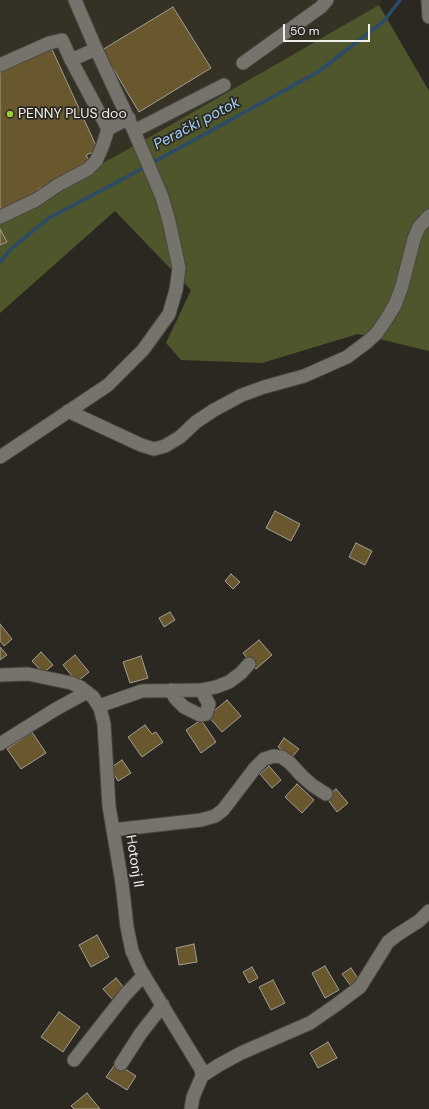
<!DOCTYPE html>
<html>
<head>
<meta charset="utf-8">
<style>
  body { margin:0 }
  #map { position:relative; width:429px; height:1109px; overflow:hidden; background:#2b2822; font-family:"DM Sans",sans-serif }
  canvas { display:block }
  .scale { position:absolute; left:283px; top:24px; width:87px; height:18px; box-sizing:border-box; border:2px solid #f1efeb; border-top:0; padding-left:5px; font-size:12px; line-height:14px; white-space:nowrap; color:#f1efeb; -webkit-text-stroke:3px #2b2822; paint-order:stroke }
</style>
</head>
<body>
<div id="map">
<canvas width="429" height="1109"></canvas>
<div class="scale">50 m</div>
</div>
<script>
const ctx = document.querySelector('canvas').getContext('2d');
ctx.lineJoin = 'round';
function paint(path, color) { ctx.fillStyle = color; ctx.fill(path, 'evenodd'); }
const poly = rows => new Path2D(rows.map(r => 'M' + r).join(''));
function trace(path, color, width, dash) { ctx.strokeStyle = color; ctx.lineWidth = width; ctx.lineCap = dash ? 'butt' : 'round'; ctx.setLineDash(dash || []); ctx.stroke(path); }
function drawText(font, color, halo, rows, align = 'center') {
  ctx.font = font + ' "DM Sans",sans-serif'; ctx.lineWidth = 3.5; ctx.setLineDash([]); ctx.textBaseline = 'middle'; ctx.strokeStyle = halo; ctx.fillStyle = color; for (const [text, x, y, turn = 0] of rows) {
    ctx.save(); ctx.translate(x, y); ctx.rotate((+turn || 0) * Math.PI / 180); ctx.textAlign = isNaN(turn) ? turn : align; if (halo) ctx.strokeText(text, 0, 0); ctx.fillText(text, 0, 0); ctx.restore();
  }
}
const built = poly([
  [0,0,381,0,379,5,169,126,0,220]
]);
const forest = poly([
  [379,5,429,91,429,351,358,334,262,363,181,360,166,343,191,290,115,211,0,313,0,220,148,138]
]);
const stream = poly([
  [0,262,12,248,49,218,121,180,318,72,384,21,400,0]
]);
const building = poly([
  [173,7,211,68,139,112,102,50,173,7],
  [50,45,98,150,86,155,91,165,38,189,42,196,0,215,0,68,50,45],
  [0,229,7,242,0,245,0,229],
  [275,511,300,524,291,541,266,528,275,511],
  [356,543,372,551,365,565,349,557,356,543],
  [231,574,240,582,233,589,225,581,231,574],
  [170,612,175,620,164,627,159,618,170,612],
  [0,624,12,639,4,646,0,641,0,624],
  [259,640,272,655,256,669,243,653,259,640],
  [0,647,7,655,0,660,0,647],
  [41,652,53,665,43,673,32,661,41,652],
  [75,655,89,672,77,682,63,665,75,655],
  [141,656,148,678,130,683,123,662,141,656],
  [227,700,241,716,222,732,208,716,227,700],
  [201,720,216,742,201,753,186,730,201,720],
  [145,725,152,734,156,732,163,742,142,757,128,737,145,725],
  [32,732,46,753,21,769,7,749,32,732],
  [284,738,299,749,292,757,278,747,284,738],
  [122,760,131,773,118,781,110,768,122,760],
  [269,766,281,780,272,788,260,774,269,766],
  [297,784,314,800,302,813,285,797,297,784],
  [336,789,348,803,337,812,326,797,336,789],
  [97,935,109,957,91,967,79,945,97,935],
  [194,944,197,962,179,965,176,948,194,944],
  [325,966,339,990,325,998,312,973,325,966],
  [252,967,258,978,249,983,243,972,252,967],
  [351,968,359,980,351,986,342,974,351,968],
  [116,978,125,989,113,1000,103,989,116,978],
  [273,980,285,1003,271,1010,259,987,273,980],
  [59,1012,80,1027,63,1052,41,1037,59,1012],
  [328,1042,337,1058,318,1068,310,1053,328,1042],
  [116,1063,136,1076,127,1090,106,1077,116,1063],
  [87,1093,100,1109,74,1109,71,1106,87,1093]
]);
const minor = poly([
  [428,0,429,17],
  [71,60,108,129],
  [243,63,321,7,327,0],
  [0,65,49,43,62,40,71,60,96,49],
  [134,131,224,85],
  [0,217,36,200,58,185,88,169,96,161,103,145,108,129,129,118],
  [68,411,141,445,154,449,165,446,180,437,196,422,214,410,242,395,264,387,304,376,347,357,367,342,377,333,387,318,395,305,402,286,414,239,419,227,429,216],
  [0,457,108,385,143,350,169,314,176,290,179,268,169,221,162,197,134,131,96,49,75,0],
  [0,675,28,674,71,683,80,687,93,697,100,708,104,724,109,806,122,883,127,927,132,951,140,969,201,1069,202,1076,193,1097,191,1109],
  [171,690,175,698,184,707,200,715,206,714,209,704,201,690],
  [99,706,142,691,201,690,216,687,229,682,241,673,249,664],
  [0,744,56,709,87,692],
  [113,830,201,820,215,816,223,810,255,768,264,759,274,756,282,757,290,763,302,776,312,785,326,794],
  [74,1060,125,995,144,975],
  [121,1064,141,1033,163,1005],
  [202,1076,219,1065,241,1053,310,1023,336,1005,360,987,388,942,397,935,419,921,429,911]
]);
const markers = [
  [10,114,4,"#9ccb32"]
];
const poiNames = [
  ["PENNY PLUS doo",18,114]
];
const streetNames = [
  ["Hotonj II",134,861,81]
];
const waterNames = [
  ["Perački potok",197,124,-28]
];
paint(built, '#363125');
paint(forest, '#4f562b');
trace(stream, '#2a4c6a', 3.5);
paint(building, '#69582d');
trace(building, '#a29e97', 1);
trace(minor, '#484641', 15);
trace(minor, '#76736c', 13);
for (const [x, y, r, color] of markers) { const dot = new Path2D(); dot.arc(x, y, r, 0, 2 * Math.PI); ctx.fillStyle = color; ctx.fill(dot); trace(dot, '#2b2822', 1.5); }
drawText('14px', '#f1efeb', '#2b2822', poiNames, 'left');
drawText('14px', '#f1efeb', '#2b2822', streetNames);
drawText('italic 15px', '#a2d0f9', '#2b2822', waterNames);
</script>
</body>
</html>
